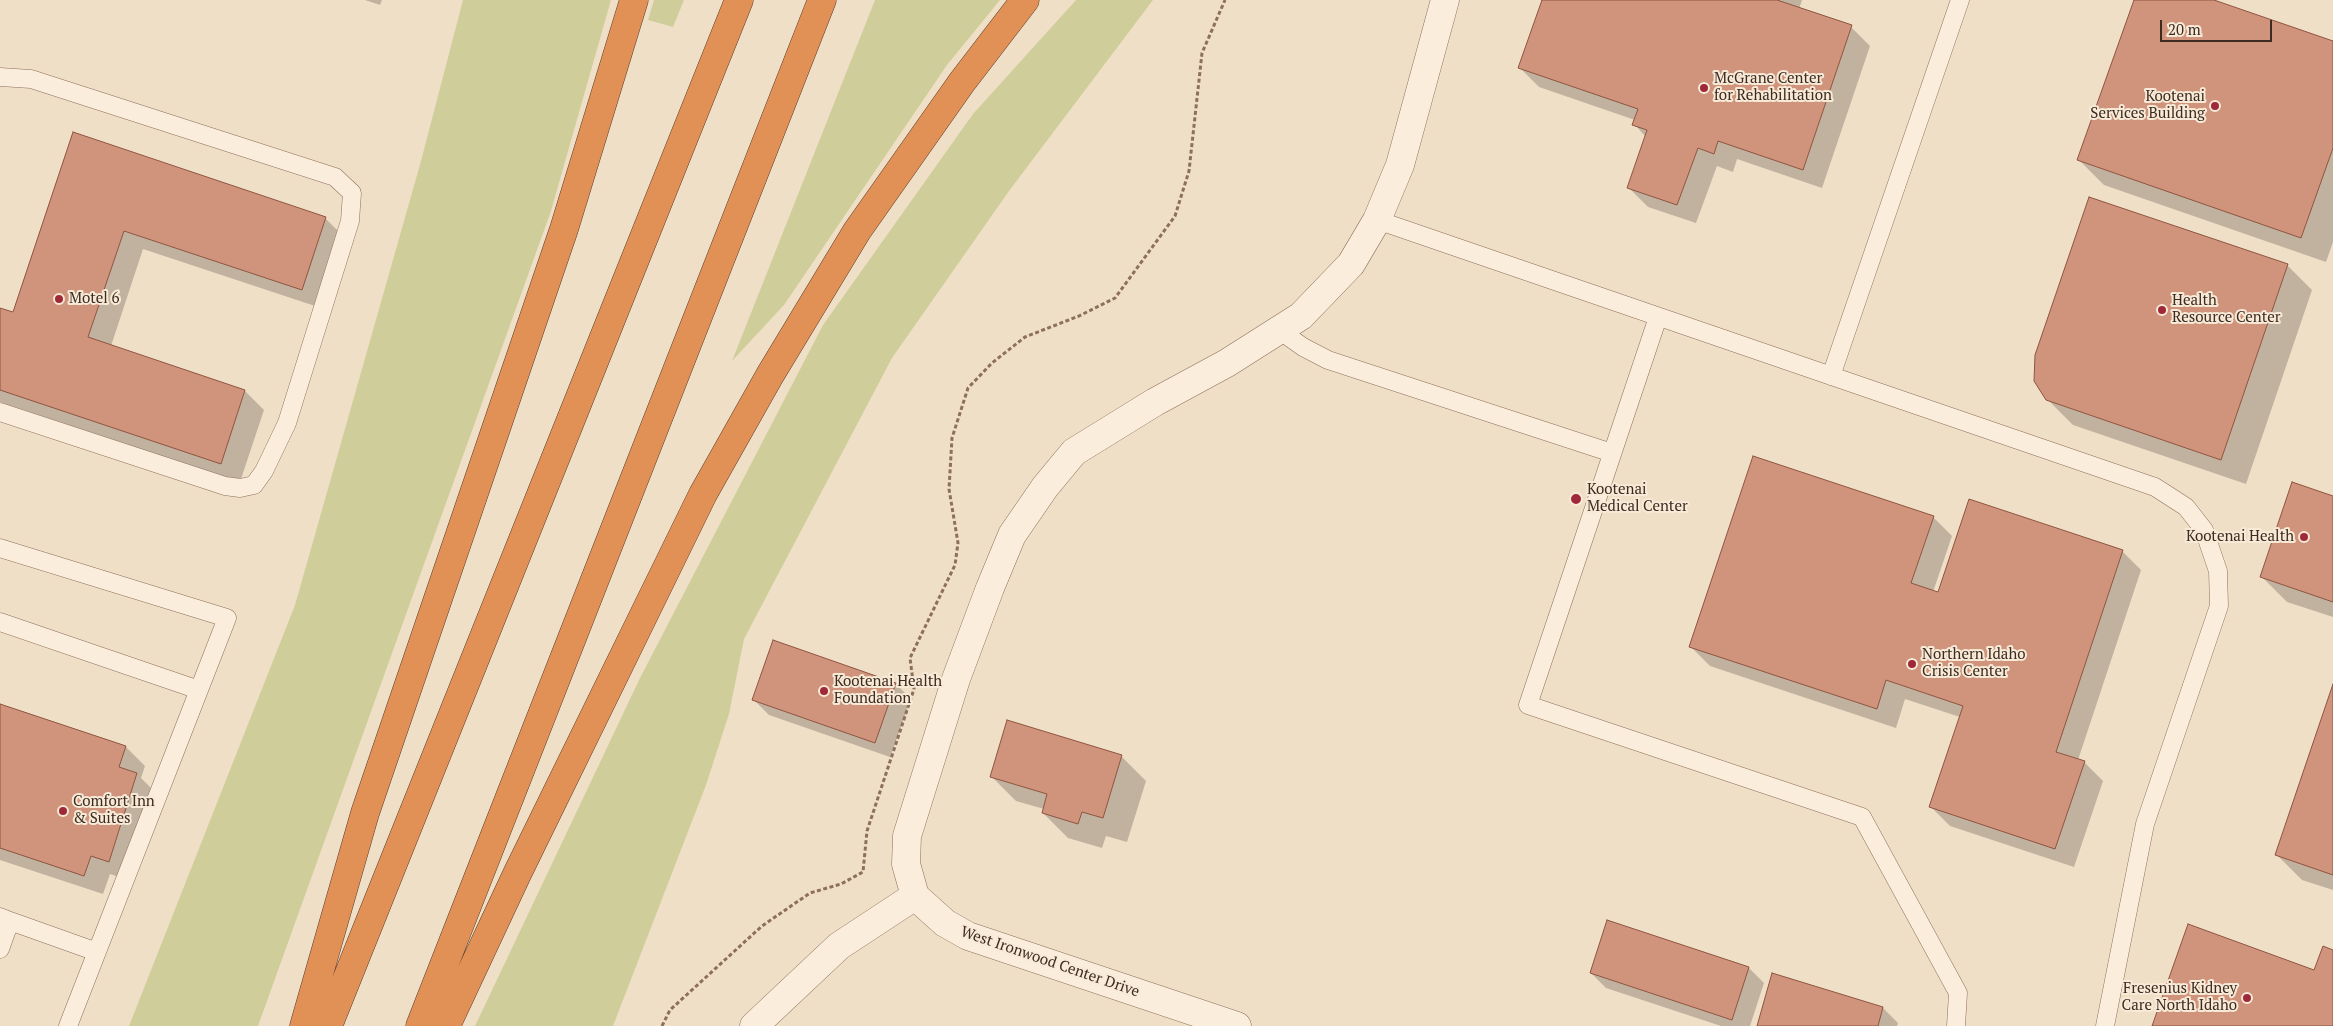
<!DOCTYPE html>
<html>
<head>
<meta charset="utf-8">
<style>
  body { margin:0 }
  #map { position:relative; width:2333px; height:1026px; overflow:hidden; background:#f0dfc7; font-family:"PT Serif",serif }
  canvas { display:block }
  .scale { position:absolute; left:2160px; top:20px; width:112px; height:22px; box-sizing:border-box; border:2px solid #3d2a20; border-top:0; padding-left:6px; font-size:15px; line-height:18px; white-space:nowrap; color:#3d2a20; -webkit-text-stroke:4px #f7ead7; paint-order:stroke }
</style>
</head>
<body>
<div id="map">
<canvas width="2333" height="1026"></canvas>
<div class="scale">20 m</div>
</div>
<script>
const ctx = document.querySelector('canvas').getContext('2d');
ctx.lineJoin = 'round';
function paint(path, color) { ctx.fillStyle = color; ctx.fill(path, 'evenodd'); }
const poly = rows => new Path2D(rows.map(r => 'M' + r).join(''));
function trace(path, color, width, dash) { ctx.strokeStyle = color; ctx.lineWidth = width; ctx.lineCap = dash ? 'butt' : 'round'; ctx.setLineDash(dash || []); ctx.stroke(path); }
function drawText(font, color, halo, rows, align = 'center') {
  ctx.font = font + ' "PT Serif",serif'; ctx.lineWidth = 4; ctx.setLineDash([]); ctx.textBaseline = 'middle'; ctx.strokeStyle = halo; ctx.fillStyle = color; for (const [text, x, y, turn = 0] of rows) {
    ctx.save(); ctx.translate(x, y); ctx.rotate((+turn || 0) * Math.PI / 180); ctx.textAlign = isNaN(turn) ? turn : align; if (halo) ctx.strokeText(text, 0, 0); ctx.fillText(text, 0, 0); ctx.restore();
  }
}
const green = poly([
  [463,0,611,0,551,211,258,1026,129,1026,295,605,421,161],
  [654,0,684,0,673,27,648,20],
  [875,0,1000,0,947,65,784,305,732,361],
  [1076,0,1153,0,1009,191,892,358,744,639,729,714,706,785,613,1026,475,1026,640,678,823,325,973,114]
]);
const shadow = poly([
  [365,0,382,0,380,5],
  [1543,0,1802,0,1799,9,1851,27,1870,46,1822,188,1737,159,1733,172,1717,166,1696,223,1648,207,1629,188,1646,137,1634,124,1635,120,1539,87,1520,68],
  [2135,0,2211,0,2333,43,2333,242,2326,262,2104,185,2079,160],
  [73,134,325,218,344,237,321,308,143,249,111,346,245,391,264,410,240,482,0,402,0,309,14,314],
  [2287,265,2312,290,2246,484,2073,425,2047,399],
  [2333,497,2333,617,2287,602,2262,577],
  [1933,517,1952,536,1933,592,1939,594,2122,551,2141,570,2078,760,2084,762,2103,781,2074,867,1950,826,1931,807,1960,717,1905,699,1896,728,1710,666,1691,647],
  [896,684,911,699,890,757,769,715,754,700],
  [2333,688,2333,890,2302,880,2277,855],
  [0,705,126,747,145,766,141,778,156,793,128,880,110,874,103,894,0,860],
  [1121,756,1146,781,1127,842,1106,836,1102,848,1068,838,1043,813,1044,809,1016,801,991,776],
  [1608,922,1749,968,1764,983,1750,1026,1721,1026,1606,988,1591,973],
  [1773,975,1883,1008,1898,1023,1897,1026,1758,1026]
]);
const building = poly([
  [1542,0,1777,0,1852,25,1803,170,1718,141,1714,154,1698,148,1677,205,1627,188,1647,130,1632,125,1638,109,1518,68,1542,0],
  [2134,0,2214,0,2333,41,2333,148,2301,238,2077,160,2134,0],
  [73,132,326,217,302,290,124,231,88,337,245,390,221,464,0,390,0,308,13,312,73,132],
  [2089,197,2288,264,2221,460,2046,400,2034,381,2035,355,2089,197],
  [1753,456,1934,516,1911,583,1938,592,1969,499,2123,550,2056,752,2085,761,2055,849,1929,807,1963,706,1886,680,1877,709,1689,647,1753,456],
  [2292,482,2333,496,2333,602,2260,577,2292,482],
  [773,640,896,683,875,743,752,700,773,640],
  [2333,684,2333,875,2275,855,2333,684],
  [0,704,126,746,119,767,137,773,109,862,91,856,84,876,0,848,0,704],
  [1007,720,1122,755,1103,818,1082,812,1078,824,1042,813,1047,794,990,777,1007,720],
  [1607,920,1749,967,1732,1020,1590,973,1607,920],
  [2188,924,2314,970,2323,946,2333,950,2333,1026,2152,1026,2188,924],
  [1772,973,1883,1007,1878,1026,1757,1026,1772,973]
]);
const path = poly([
  [662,1026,670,1010,762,926,810,893,841,884,863,872,867,831,914,689,910,658,955,565,958,543,949,489,952,438,968,388,992,363,1025,337,1079,316,1115,298,1175,216,1189,171,1202,53,1225,0]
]);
const lane = poly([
  [0,77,31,79,335,177,352,193,350,221,287,423,264,471,254,485,240,488,225,486,0,412],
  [1377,220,2155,487,2186,507,2204,530,2218,571,2219,606,2145,824,2105,1026],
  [1658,317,1528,705,1862,817,1958,993,1956,1026],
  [1279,330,1303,347,1328,360,1612,453],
  [1831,376,1960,0],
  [0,548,227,618,68,1026],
  [0,622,199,690],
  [10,921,97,952],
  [0,949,10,921,0,917]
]);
const street = poly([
  [754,1026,839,946,915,896],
  [1237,1026,968,936,945,923,915,896,906,864,907,836,956,679,990,588,1012,535,1045,487,1074,452,1155,402,1227,363,1301,316,1351,264,1377,220,1400,165,1445,0]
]);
const highway = poly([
  [304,1026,365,813,564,229,634,0],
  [328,1026,739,0],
  [420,1026,822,0],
  [446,1026,518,872,703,494,770,375,857,231,962,82,1025,0]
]);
const markers = [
  [1704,88,5,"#9f2939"],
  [2215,106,5,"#9f2939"],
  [59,299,5,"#9f2939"],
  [2162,310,5,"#9f2939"],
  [1576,499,6,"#9f2939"],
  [2304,537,5,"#9f2939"],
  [1912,664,5,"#9f2939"],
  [824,691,5,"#9f2939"],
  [63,811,5,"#9f2939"],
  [2247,998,5,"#9f2939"]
];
const poiNames = [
  ["McGrane Center",1714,79],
  ["for Rehabilitation",1714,96],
  ["Kootenai",2205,97,"right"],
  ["Services Building",2205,114,"right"],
  ["Motel 6",69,299],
  ["Health",2172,301],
  ["Resource Center",2172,318],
  ["Kootenai",1587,490],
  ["Medical Center",1587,507],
  ["Kootenai Health",2294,537,"right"],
  ["Northern Idaho",1922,655],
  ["Crisis Center",1922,672],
  ["Kootenai Health",834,682],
  ["Foundation",834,699],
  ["Comfort Inn",73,802],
  ["& Suites",73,819],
  ["Fresenius Kidney",2237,989,"right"],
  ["Care North Idaho",2237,1006,"right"]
];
const streetNames = [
  ["West Ironwood Center Drive",1050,962,19]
];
paint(green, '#cfce9a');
paint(shadow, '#0003');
paint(building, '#d0937c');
trace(building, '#8e5440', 1);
trace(lane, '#8d6f5b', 19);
trace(street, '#8d6f5b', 29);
trace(highway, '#5b3e2f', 29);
trace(path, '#8d6f5b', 3, [4, 2.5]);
trace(lane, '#faeddb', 18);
trace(street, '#faeddb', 28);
trace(highway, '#e19156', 28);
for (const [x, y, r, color] of markers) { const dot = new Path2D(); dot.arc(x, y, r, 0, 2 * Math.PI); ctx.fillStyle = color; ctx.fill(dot); trace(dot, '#f7ead7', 2); }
drawText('15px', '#3d2a20', '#f7ead7', poiNames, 'left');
drawText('15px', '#3d2a20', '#f7ead7', streetNames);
</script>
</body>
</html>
